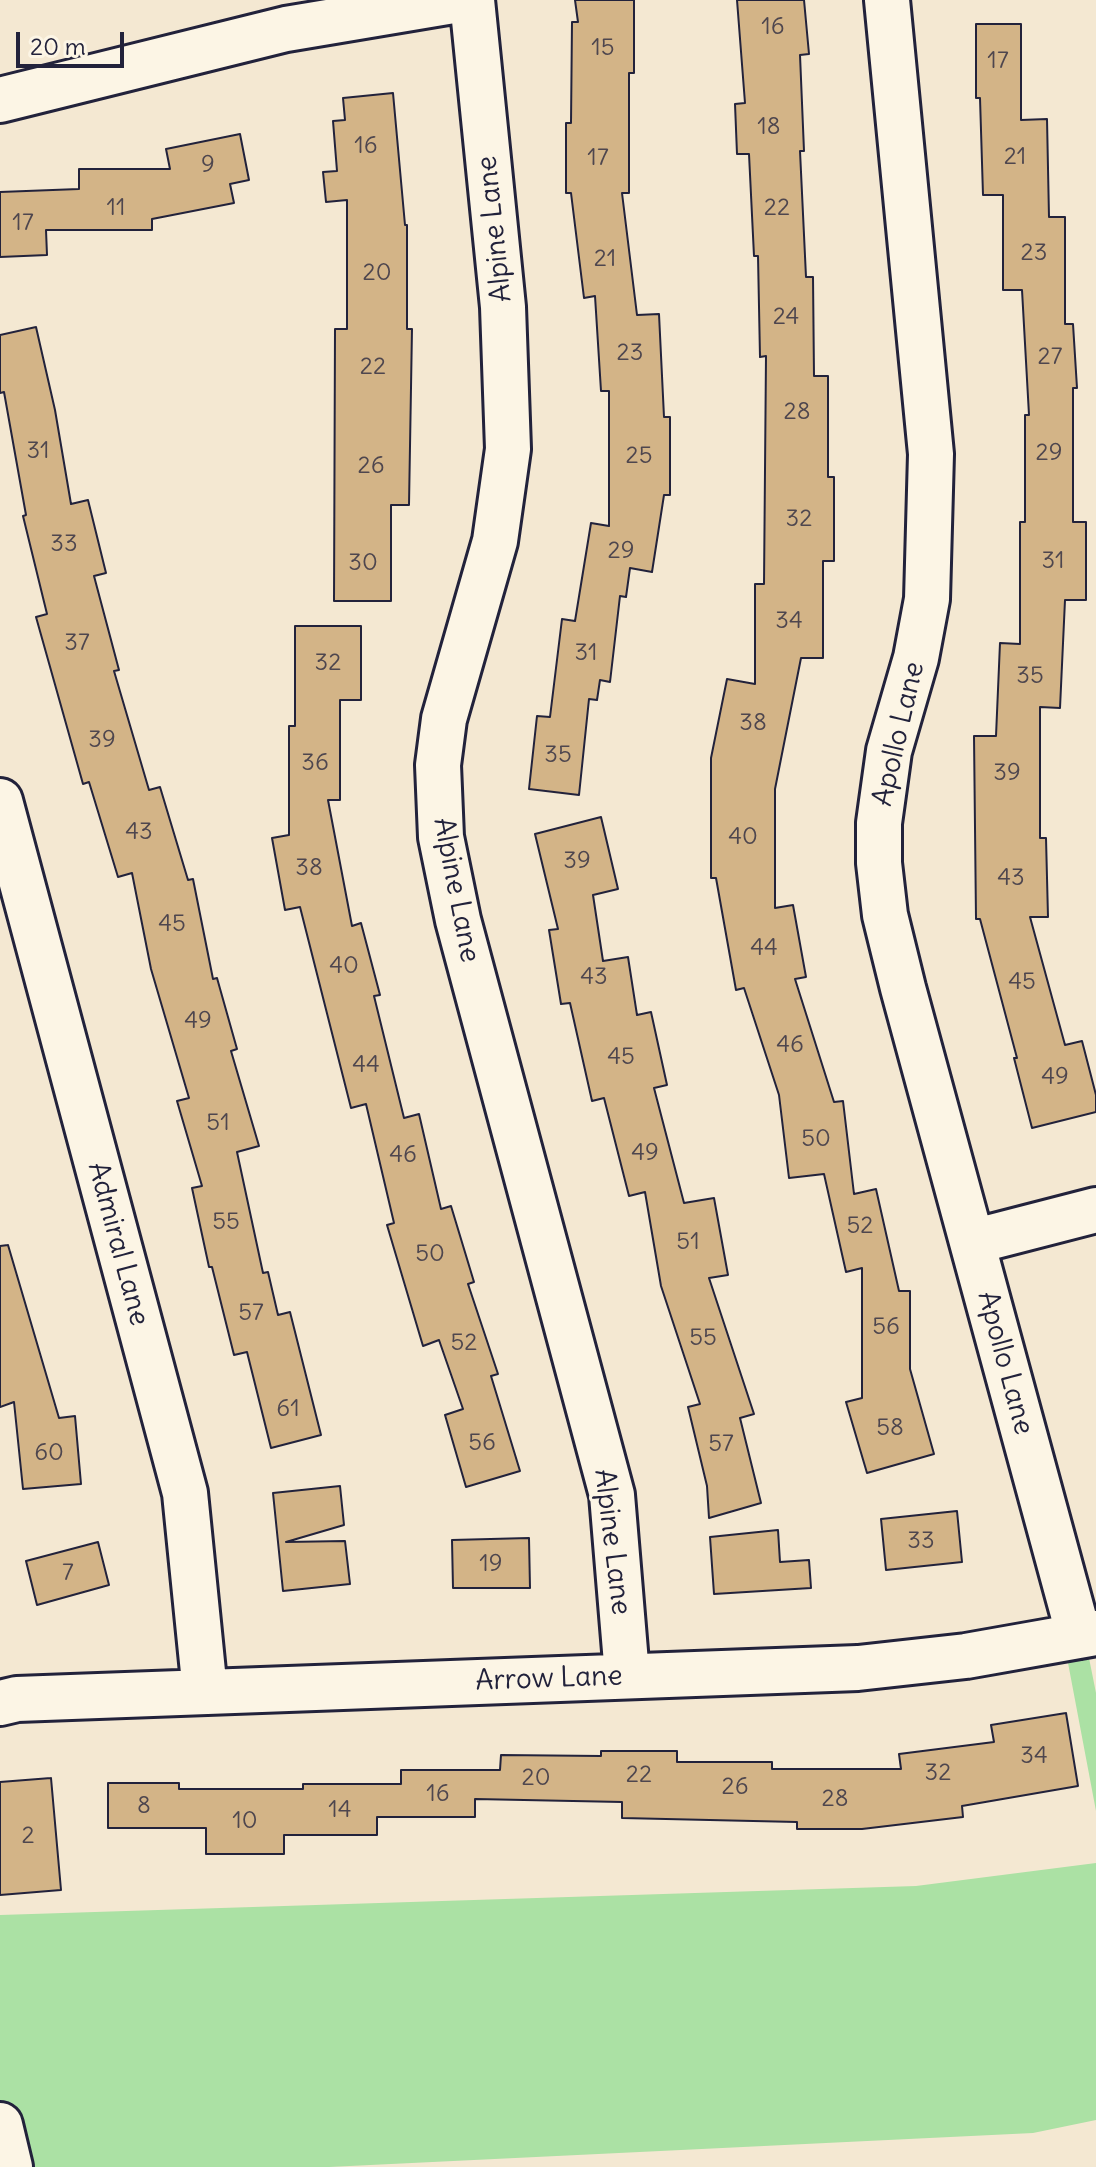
<!DOCTYPE html>
<html>
<head>
<meta charset="utf-8">
<style>
  body { margin:0 }
  #map { position:relative; width:1096px; height:2167px; overflow:hidden; background:#f4e8d2; font-family:Delius,sans-serif }
  canvas { display:block }
  .scale { position:absolute; left:16px; top:32px; width:108px; height:36px; box-sizing:border-box; border:4px solid #22223b; border-top:0; padding-left:10px; font-size:24px; line-height:28px; white-space:nowrap; color:#22223b; -webkit-text-stroke:6px #fcf5e5; paint-order:stroke }
</style>
</head>
<body>
<div id="map">
<canvas width="1096" height="2167"></canvas>
<div class="scale">20 m</div>
</div>
<script>
const ctx = document.querySelector('canvas').getContext('2d');
ctx.lineJoin = 'round';
function paint(path, color) { ctx.fillStyle = color; ctx.fill(path, 'evenodd'); }
const poly = rows => new Path2D(rows.map(r => 'M' + r).join(''));
function trace(path, color, width, dash) { ctx.strokeStyle = color; ctx.lineWidth = width; ctx.lineCap = dash ? 'butt' : 'round'; ctx.setLineDash(dash || []); ctx.stroke(path); }
function drawText(font, color, halo, rows, align = 'center') {
  ctx.font = font + ' Delius,sans-serif'; ctx.lineWidth = 6; ctx.setLineDash([]); ctx.textBaseline = 'middle'; ctx.strokeStyle = halo; ctx.fillStyle = color; for (const [text, x, y, turn = 0] of rows) {
    ctx.save(); ctx.translate(x, y); ctx.rotate((+turn || 0) * Math.PI / 180); ctx.textAlign = isNaN(turn) ? turn : align; if (halo) ctx.strokeText(text, 0, 0); ctx.fillText(text, 0, 0); ctx.restore();
  }
}
const green = poly([
  [1086,1643,1096,1693,1096,1811,1065,1647],
  [1096,1863,1096,2120,1033,2133,329,2167,17,2167,0,2100,0,1915,916,1886]
]);
const building = poly([
  [575,0,634,0,634,73,629,73,629,193,622,193,637,315,659,314,664,417,670,417,670,495,664,495,652,572,630,568,626,597,620,596,610,682,600,680,597,700,589,699,579,795,529,789,537,716,550,717,562,619,575,621,591,523,609,526,609,391,601,391,595,296,584,298,571,193,566,193,566,123,571,123,572,22,578,22,575,0],
  [737,0,804,0,809,54,800,55,804,151,800,151,806,277,813,277,814,376,828,376,828,477,834,477,834,561,823,561,823,658,801,658,775,789,775,908,793,905,806,977,795,979,834,1102,843,1101,854,1194,876,1189,899,1291,910,1291,910,1369,934,1454,867,1473,846,1402,862,1398,862,1268,846,1272,824,1174,789,1178,779,1095,744,988,736,990,716,878,711,878,711,758,727,679,755,684,755,584,764,584,766,356,760,357,758,256,754,256,749,154,737,154,735,104,745,103,737,0],
  [976,24,1021,24,1021,120,1047,119,1049,217,1065,217,1065,324,1073,324,1077,388,1073,388,1073,522,1086,522,1086,600,1065,600,1060,708,1040,707,1040,838,1046,838,1048,917,1030,917,1065,1045,1082,1041,1096,1095,1096,1112,1032,1128,1014,1058,1017,1058,980,919,976,919,974,736,996,736,1000,643,1020,644,1020,522,1025,522,1025,415,1029,415,1022,290,1003,290,1003,195,983,195,980,98,976,98,976,24],
  [393,93,405,225,407,225,407,329,412,329,409,505,391,505,391,601,334,601,335,329,347,329,347,200,326,202,323,172,337,171,333,121,345,120,343,98,393,93],
  [240,134,249,180,230,184,234,203,152,219,152,230,46,230,47,255,0,257,0,192,79,189,79,169,170,169,166,149,240,134],
  [36,327,55,410,71,504,88,500,106,573,94,576,119,670,114,671,149,790,160,787,188,880,193,879,213,979,217,978,237,1049,231,1051,259,1146,237,1152,263,1273,268,1272,278,1315,290,1312,321,1435,271,1448,247,1352,234,1355,212,1267,209,1267,192,1188,202,1186,177,1101,189,1098,151,969,132,873,118,877,89,782,83,784,36,617,47,614,23,516,26,515,4,392,0,393,0,335,36,327],
  [295,626,361,626,361,700,340,700,340,800,328,800,352,926,361,923,380,995,374,996,404,1118,419,1114,441,1209,451,1206,474,1282,468,1284,498,1374,491,1376,520,1471,466,1487,445,1415,463,1409,439,1340,423,1346,387,1225,394,1223,366,1104,351,1108,300,907,285,910,272,838,289,835,289,726,295,726,295,626],
  [601,817,618,889,593,895,603,961,628,957,637,1015,651,1012,667,1085,654,1088,684,1203,714,1198,728,1275,709,1278,754,1414,740,1418,761,1503,709,1518,707,1486,688,1407,700,1404,661,1286,645,1192,629,1196,604,1098,592,1101,570,1003,561,1004,549,930,558,929,535,834,601,817],
  [8,1245,59,1418,75,1416,81,1484,23,1489,14,1402,0,1407,0,1246,8,1245],
  [340,1486,344,1525,286,1542,345,1541,350,1584,283,1591,273,1493,340,1486],
  [957,1511,962,1562,886,1570,881,1519,957,1511],
  [778,1530,780,1562,809,1560,811,1588,714,1594,710,1537,778,1530],
  [529,1538,530,1588,453,1588,452,1540,529,1538],
  [98,1542,109,1585,37,1605,26,1561,98,1542],
  [1066,1713,1078,1786,962,1806,963,1817,862,1829,797,1829,797,1822,622,1818,622,1802,475,1799,475,1817,377,1817,377,1835,284,1835,284,1854,206,1854,206,1828,108,1828,108,1783,179,1783,179,1789,303,1789,303,1784,401,1784,401,1770,500,1770,501,1755,601,1756,601,1751,677,1751,677,1762,772,1762,772,1769,901,1769,899,1754,994,1742,991,1725,1066,1713],
  [51,1778,61,1890,0,1895,0,1782,51,1778]
]);
const street = poly([
  [472,0,503,307,508,449,495,541,444,719,438,765,441,837,458,920,612,1495,627,1675],
  [887,0,931,454,927,599,916,658,889,751,879,823,879,863,885,915,903,988,1079,1636],
  [0,100,286,29,459,0],
  [0,801,185,1493,205,1692],
  [972,1242,1096,1210],
  [0,1703,17,1699,858,1668,966,1656,1096,1633],
  [0,2125,10,2167]
]);
const numberNames = [
  ["16",773,27],
  ["15",603,48],
  ["17",998,61],
  ["18",769,127],
  ["16",366,146],
  ["21",1015,157],
  ["17",598,158],
  ["9",208,165],
  ["11",116,208],
  ["22",777,208],
  ["17",23,223],
  ["23",1034,253],
  ["21",605,259],
  ["20",377,273],
  ["24",786,317],
  ["23",630,353],
  ["27",1050,357],
  ["22",373,367],
  ["28",797,412],
  ["31",38,451],
  ["29",1049,453],
  ["25",639,456],
  ["26",371,466],
  ["32",799,519],
  ["33",64,544],
  ["29",621,551],
  ["31",1053,561],
  ["30",363,563],
  ["34",789,621],
  ["37",77,643],
  ["31",586,653],
  ["32",328,663],
  ["35",1030,676],
  ["38",753,723],
  ["39",102,740],
  ["35",558,755],
  ["36",315,763],
  ["39",1007,773],
  ["43",139,832],
  ["40",743,837],
  ["39",577,861],
  ["38",309,868],
  ["43",1011,878],
  ["45",172,924],
  ["44",764,948],
  ["40",344,966],
  ["43",594,977],
  ["45",1022,982],
  ["49",198,1021],
  ["46",790,1045],
  ["45",621,1057],
  ["44",366,1065],
  ["49",1055,1077],
  ["51",218,1123],
  ["50",816,1139],
  ["49",645,1153],
  ["46",403,1155],
  ["55",226,1222],
  ["52",860,1226],
  ["51",688,1242],
  ["50",430,1254],
  ["57",251,1313],
  ["56",886,1327],
  ["55",703,1338],
  ["52",464,1343],
  ["61",288,1409],
  ["58",890,1428],
  ["56",482,1443],
  ["57",721,1444],
  ["60",49,1453],
  ["33",921,1541],
  ["19",491,1564],
  ["7",68,1573],
  ["34",1034,1756],
  ["32",938,1773],
  ["22",639,1775],
  ["20",536,1778],
  ["26",735,1787],
  ["16",438,1794],
  ["28",835,1799],
  ["8",144,1806],
  ["14",340,1810],
  ["10",245,1821],
  ["2",28,1836]
];
const streetNames = [
  ["Alpine Lane",495,229,-96],
  ["Apollo Lane",899,734,-77],
  ["Alpine Lane",456,890,79],
  ["Admiral Lane",118,1244,75],
  ["Apollo Lane",1005,1363,75],
  ["Alpine Lane",612,1542,83],
  ["Arrow Lane",549,1679,-2]
];
paint(green, '#abe1a4');
paint(building, '#d3b487');
trace(building, '#22223b', 2);
trace(street, '#22223b', 50);
trace(street, '#fcf5e5', 44);
drawText('24px', '#4e464e', null, numberNames);
drawText('28px', '#22223b', '#fcf5e5', streetNames);
</script>
</body>
</html>
